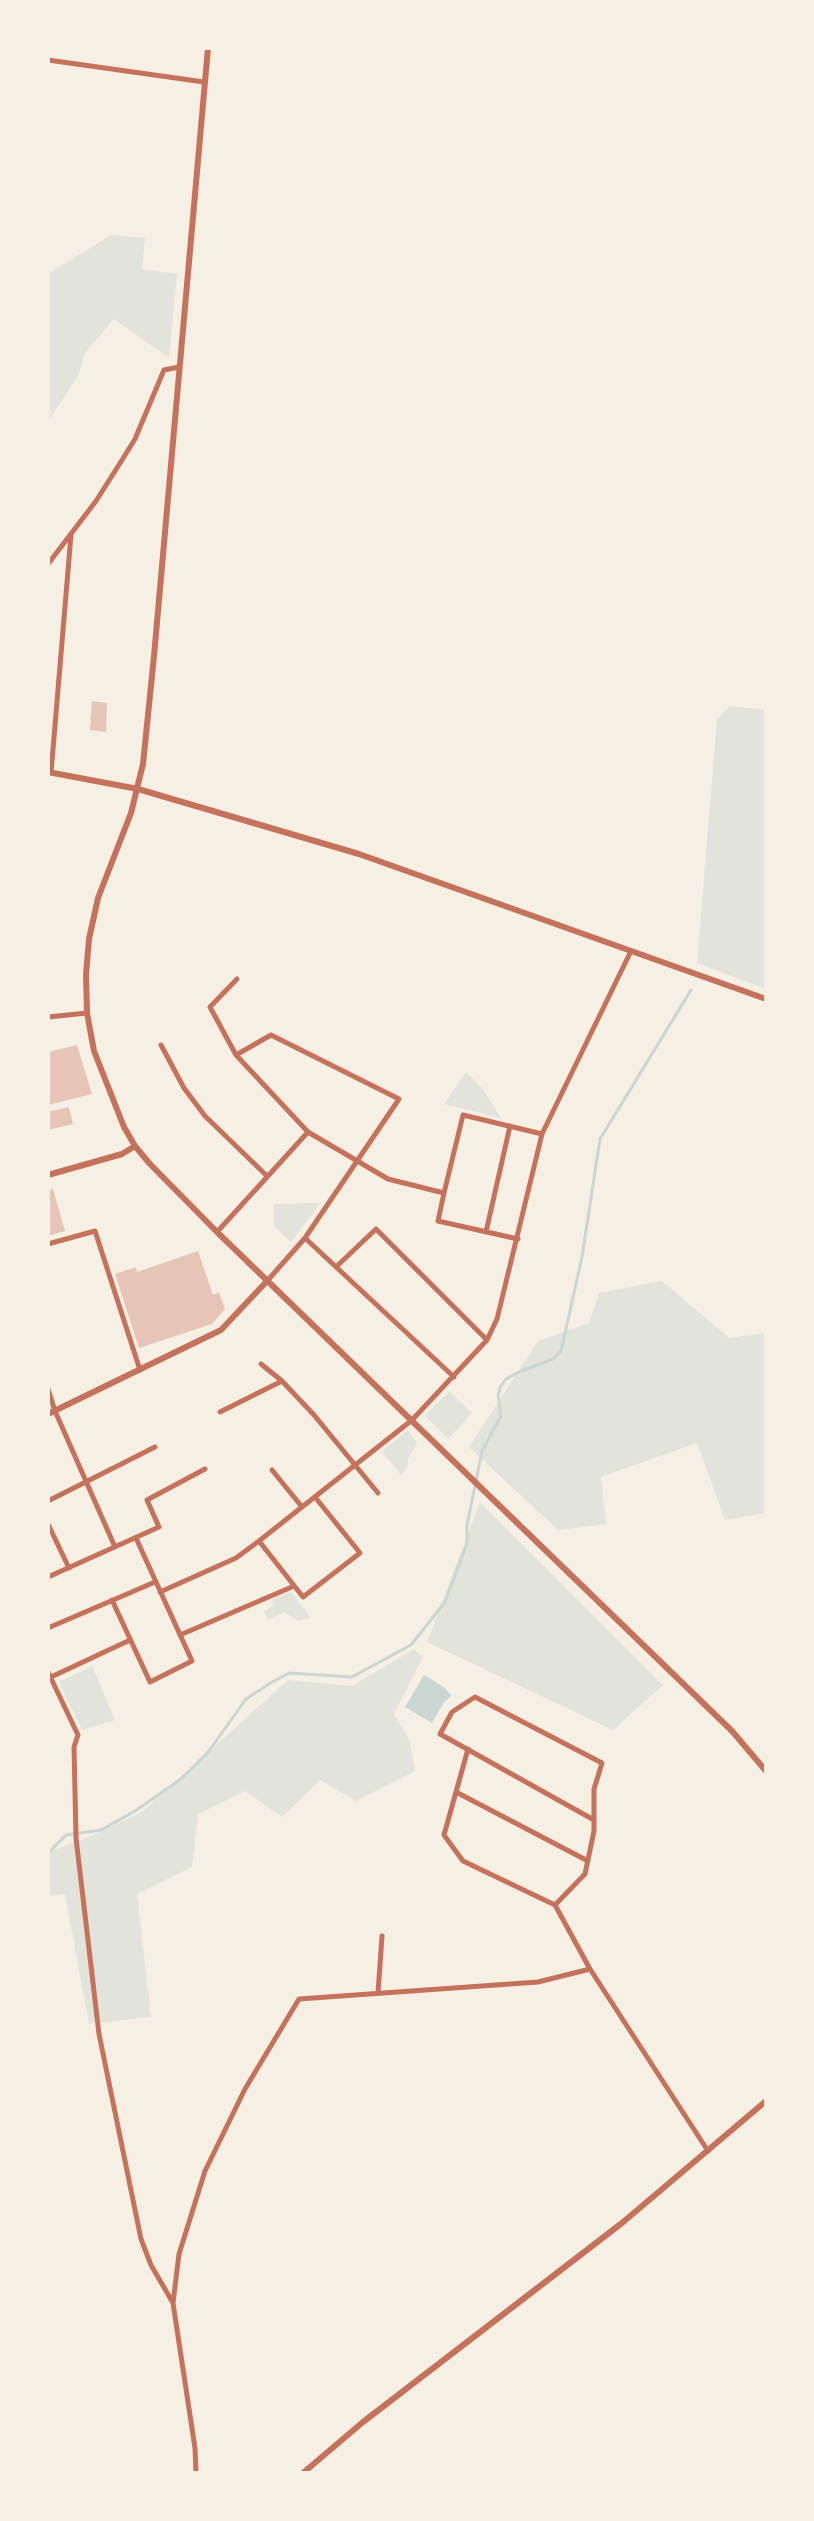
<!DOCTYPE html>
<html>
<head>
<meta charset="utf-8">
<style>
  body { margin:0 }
  #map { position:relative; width:814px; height:2521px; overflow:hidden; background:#f6efe4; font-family:Commissioner,sans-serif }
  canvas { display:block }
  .frame { position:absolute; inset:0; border:50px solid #f6efe4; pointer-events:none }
</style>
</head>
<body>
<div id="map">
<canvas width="814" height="2521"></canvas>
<div class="frame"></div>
</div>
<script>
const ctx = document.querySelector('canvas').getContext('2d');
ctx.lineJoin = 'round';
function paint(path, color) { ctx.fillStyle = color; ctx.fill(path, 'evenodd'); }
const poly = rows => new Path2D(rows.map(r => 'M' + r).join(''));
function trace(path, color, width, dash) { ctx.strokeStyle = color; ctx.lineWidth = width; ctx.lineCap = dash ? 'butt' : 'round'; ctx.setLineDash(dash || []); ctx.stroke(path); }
const green = poly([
  [111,235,145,238,142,269,177,274,169,358,114,319,85,353,79,374,48,422,48,274],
  [730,706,766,710,766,989,697,963,717,719],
  [466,1072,482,1088,501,1118,444,1104],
  [321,1203,291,1242,274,1226,274,1204],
  [662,1281,729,1338,766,1333,766,1513,725,1520,697,1443,601,1477,606,1524,558,1530,469,1447,538,1341,589,1323,599,1293],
  [449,1391,472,1413,448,1439,425,1416],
  [408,1430,417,1443,408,1459,408,1466,401,1475,382,1451],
  [480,1502,663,1685,613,1730,427,1642],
  [291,1592,311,1618,298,1621,285,1612,268,1620,264,1611,274,1605,271,1600],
  [414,1649,423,1657,394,1714,409,1739,415,1771,356,1801,320,1780,282,1817,245,1791,198,1814,192,1867,137,1894,151,2017,89,2024,65,1894,48,1896,48,1852,84,1839,142,1812,288,1680,352,1686],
  [92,1666,115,1720,82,1730,59,1682]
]);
const water = poly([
  [424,1675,445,1688,451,1696,444,1702,432,1723,405,1707]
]);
const stream = poly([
  [48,1853,66,1835,101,1830,135,1811,181,1779,209,1751,246,1699,272,1682,289,1673,352,1677,411,1645,445,1602,467,1543,467,1525,482,1451,501,1416,498,1395,501,1386,506,1379,521,1371,553,1359,561,1351,582,1257,600,1139,691,990]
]);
const building = poly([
  [92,701,107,703,106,732,90,730],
  [77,1045,92,1094,48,1105,48,1052],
  [69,1107,73,1124,48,1130,48,1112],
  [53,1189,65,1231,48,1236,48,1190],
  [198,1251,213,1295,219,1292,225,1309,212,1324,139,1348,115,1274,136,1267,137,1272]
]);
const minor = poly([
  [48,60,204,82],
  [48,564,96,501,122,460,135,439,164,370,179,367],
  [51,773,71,535],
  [237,979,210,1007,236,1055,308,1132,388,1179,444,1193],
  [48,1017,87,1013],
  [161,1045,184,1088,205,1116,267,1176],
  [236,1055,271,1035,399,1099,305,1238,268,1280],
  [217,1232,308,1132],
  [486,1232,510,1126],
  [305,1238,454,1377],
  [518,1239,438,1221,444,1193,463,1115,542,1134],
  [48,1244,95,1231,140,1370],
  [336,1267,376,1229,487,1340],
  [261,1364,282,1381,314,1415,378,1493],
  [48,1389,55,1411,115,1547],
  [220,1412,282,1381],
  [272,1470,302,1507],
  [48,1501,155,1447],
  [48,1524,69,1568],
  [259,1541,303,1597,360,1553,315,1497],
  [48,1577,159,1527,147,1500,205,1469],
  [160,1592,236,1558,259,1541,412,1420,487,1340,497,1319,542,1134,631,951],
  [112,1600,150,1682,192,1661,136,1538],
  [48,1628,155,1582],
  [180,1635,294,1586],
  [48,1672,78,1735,74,1747,76,1838,99,2034,141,2239,151,2265,173,2303],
  [51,1677,130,1640],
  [468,1749,444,1835,463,1861,555,1905],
  [456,1792,588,1861],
  [590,1969,555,1905,585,1874,594,1831,594,1789,602,1763,475,1697,452,1712,440,1734,594,1820],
  [378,1993,382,1936],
  [196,2473,195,2448,173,2303,179,2254,205,2171,245,2089,299,1999,538,1982,590,1969,708,2151]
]);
const tertiary = poly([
  [208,48,154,656,143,764,131,813,98,898,89,939,86,974,87,1013,94,1051,124,1127,135,1146,150,1164,217,1232,732,1731,766,1771],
  [48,772,138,789,359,854,766,999],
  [48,1175,122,1154,135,1146],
  [48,1414,221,1330,268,1280],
  [303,2473,363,2422,622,2223,766,2101]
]);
paint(green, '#e2e4dc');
paint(water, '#c9d6d2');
trace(stream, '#c9d6d2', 3);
paint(building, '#e6c5b7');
trace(minor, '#c5725c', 5);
trace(tertiary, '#c5725c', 6);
</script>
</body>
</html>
